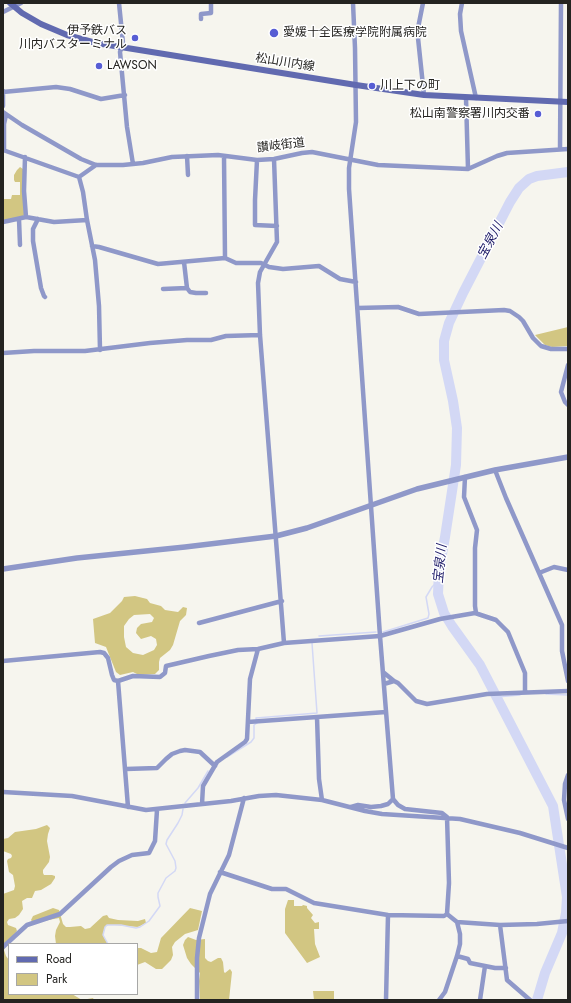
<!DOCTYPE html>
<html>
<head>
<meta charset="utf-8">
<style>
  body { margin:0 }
  #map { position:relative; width:571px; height:1003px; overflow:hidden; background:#f6f5ee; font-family:Jost,sans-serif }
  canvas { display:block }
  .frame { position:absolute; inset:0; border:4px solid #242320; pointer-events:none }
  .legend { position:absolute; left:8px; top:943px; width:130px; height:52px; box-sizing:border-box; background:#fff; border:1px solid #a7a7a6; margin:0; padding:5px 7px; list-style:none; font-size:12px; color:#242320 }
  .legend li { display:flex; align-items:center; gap:8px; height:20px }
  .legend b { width:20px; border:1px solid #a7a7a6 }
</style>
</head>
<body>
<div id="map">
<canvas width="571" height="1003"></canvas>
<div class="frame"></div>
<ul class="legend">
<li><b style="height:5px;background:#616ab0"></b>Road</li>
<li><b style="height:11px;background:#d2c682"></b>Park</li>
</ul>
</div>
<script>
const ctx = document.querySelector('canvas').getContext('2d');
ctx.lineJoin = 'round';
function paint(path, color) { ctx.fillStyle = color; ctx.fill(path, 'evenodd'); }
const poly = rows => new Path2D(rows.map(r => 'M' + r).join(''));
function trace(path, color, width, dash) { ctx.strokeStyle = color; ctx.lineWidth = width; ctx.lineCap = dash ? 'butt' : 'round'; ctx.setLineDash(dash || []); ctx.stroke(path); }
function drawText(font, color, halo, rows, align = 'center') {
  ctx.font = font + ' Jost,"Noto Sans JP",sans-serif'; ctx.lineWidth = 3; ctx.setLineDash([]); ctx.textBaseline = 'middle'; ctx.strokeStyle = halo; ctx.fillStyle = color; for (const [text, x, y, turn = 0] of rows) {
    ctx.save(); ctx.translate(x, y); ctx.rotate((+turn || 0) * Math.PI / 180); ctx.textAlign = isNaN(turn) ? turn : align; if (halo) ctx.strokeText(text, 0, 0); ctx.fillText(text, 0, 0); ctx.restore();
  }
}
const green = poly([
  [20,167,23,169,24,215,22,217,3,221,3,199,11,199,12,195,20,195,20,182,15,182,14,180,14,175,17,170],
  [568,327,568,346,552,347,545,345,535,335],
  [135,596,147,599,150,603,161,606,165,610,178,612,183,607,187,608,186,615,180,621,173,645,170,650,160,658,159,662,159,670,155,674,139,675,133,672,120,675,116,672,106,647,95,643,93,619,110,613,122,601,124,597],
  [150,614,154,618,152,622,141,624,137,628,136,633,141,639,151,636,156,639,157,645,154,650,143,655,133,653,126,647,124,637,124,626,129,619,134,615],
  [47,825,50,828,48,834,47,841,50,857,49,862,43,870,43,873,44,875,52,875,55,876,55,878,51,884,41,890,35,891,32,898,27,898,22,901,23,909,19,915,15,918,9,919,7,922,8,925,16,928,17,931,7,943,4,950,6,956,9,960,9,994,72,994,82,1000,93,998,94,1000,17,999,3,1000,3,894,14,890,15,886,13,875,9,872,7,861,8,859,11,858,12,856,11,854,3,851,3,839,8,838,15,832,36,829],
  [288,900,294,900,294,906,302,906,303,905,307,906,307,908,313,915,311,918,315,923,319,922,319,929,314,929,315,944,320,957,307,963,285,933,285,909],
  [53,908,59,910,63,924,66,927,70,927,81,926,85,929,90,928,103,916,107,915,109,918,118,920,138,921,145,919,146,923,138,927,115,925,108,925,105,927,103,935,108,944,56,944,55,936,56,930,60,922,59,918,33,923,31,920,33,916],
  [190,908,202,911,198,930,185,934,175,942,172,947,173,955,171,960,162,969,156,969,145,962,137,965,137,948,141,948,151,953,157,952,161,938],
  [188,937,196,940,205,939,205,958,208,961,211,962,218,958,221,958,223,962,224,972,225,973,230,969,232,972,229,1000,200,1000,199,981,200,973,191,964,187,958,183,945,185,940],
  [313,991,334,991,334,1000,314,1000]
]);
const stream = poly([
  [383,632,428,618,429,614,426,597,432,587,438,581],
  [319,636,376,632],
  [546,694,568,695],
  [496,697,520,695],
  [227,757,251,742,254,738,254,725,257,723,256,718,317,713,312,643],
  [185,803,198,788,208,771],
  [108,944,103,935,105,927,107,925,121,925,136,928,140,927,149,921,160,906,158,897,158,893,166,878,175,871,176,868,175,861,166,844,167,840,178,823,182,815,183,809]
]);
const river = poly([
  [537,1000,545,973,562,933,566,913,567,897,553,806,480,665,452,626,444,613,438,594,439,570,445,537,456,465,457,428,453,401,444,360,444,341,449,323,463,293,510,202,519,188,529,179,537,176,568,172]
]);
const minor = poly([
  [119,3,123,43,120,52,127,127,133,164],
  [353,3,355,48,356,122,349,168,349,189,380,636,393,799],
  [423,3,418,28,418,38,424,95],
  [462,3,460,14,461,31,476,98],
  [3,12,21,3],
  [201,19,201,14,211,13,211,3],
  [3,91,3,106],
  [3,92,56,87,70,89,101,99,125,95],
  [466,98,468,169],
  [3,112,22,125,81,159,96,165,123,165,143,163,172,157,218,155,257,160,274,159,302,153,312,152,378,165,468,169,497,156,507,153,568,149],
  [560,149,561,3],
  [3,150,79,177],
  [4,150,4,124,6,115],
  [187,156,188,175],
  [224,156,225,258],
  [25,157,24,191,26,217],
  [274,159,277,242,260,272,258,283,260,335,284,643],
  [257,160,255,200,255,225,277,226],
  [79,177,83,192,87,220,95,260,99,306,100,350],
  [79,177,96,165],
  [19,219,20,245],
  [38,219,33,229,33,241,41,288,44,296,45,297],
  [3,222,26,217,54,222,87,220],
  [92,246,99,247,158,264,225,258,236,263,261,263,269,267,283,269,319,266,340,279,356,282],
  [184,262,187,288,190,292,196,293,206,293],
  [163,289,187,288],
  [358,308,398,307,419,314,504,310,510,311,519,317,523,321,533,338,541,346,551,349,568,349],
  [3,353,34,351,85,351,150,343,187,340,211,340,226,336,260,335],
  [568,365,561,392,565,402,568,405],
  [495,470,506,498,562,625,562,651,568,681],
  [465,477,464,497,477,530,475,548,475,606,476,613],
  [539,573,554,567,568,570],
  [199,623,282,601],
  [3,661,100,652,104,653,108,658,112,675,114,680,118,681,133,676,160,677,165,673,166,666,209,656,238,650,258,649,284,643,380,636,440,619,475,613,496,620,508,632,525,673,525,692],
  [383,672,394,681],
  [118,681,128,807],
  [384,684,394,681,398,683,416,701,427,704,487,694,568,691],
  [317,717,319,779,322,800],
  [248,722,386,712],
  [126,769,157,768,166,759,172,754,180,751,185,750,200,752,215,766],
  [568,775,565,784,564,800,568,819],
  [3,792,72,796,146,810,231,801,259,796,276,795,322,800,365,811,382,814,460,819,520,833,568,848],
  [202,804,203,786,217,762,245,742,247,739,250,679,258,649],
  [351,807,358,805,371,807,381,806,388,804,393,799,398,805,405,809,442,813,447,817,449,883,447,914,457,922,460,934,460,944,457,956,445,992,439,1000],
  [220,872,272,889,286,889,314,903,388,915,444,916,447,914],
  [457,922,500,925,537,924,568,921],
  [500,925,507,980,530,1000],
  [3,947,27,925,60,914,111,867,119,861,132,855,149,853,155,841,157,810],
  [457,956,468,959,470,963,485,966,480,1000],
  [485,966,495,968,506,968],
  [197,1000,197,958,199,938,210,894,229,855,244,798],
  [386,1000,388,915]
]);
const tertiary = poly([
  [3,569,77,558,185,547,276,536,307,528,417,489,495,470,568,457]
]);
const secondary = poly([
  [10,3,22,13,41,24,67,35,96,43,356,85,424,95,568,102]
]);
const markers = [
  [274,33,5,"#575dd4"],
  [135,38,4,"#575dd4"],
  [99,66,4,"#575dd4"],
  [372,86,4,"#575dd4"],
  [538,114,4,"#575dd4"]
];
const poiNames = [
  ["伊予鉄バス",127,31,"right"],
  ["川内バスターミナル",127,45,"right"],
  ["愛媛十全医療学院附属病院",283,33],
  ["LAWSON",107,66],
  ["川上下の町",380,86],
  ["松山南警察署川内交番",530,114,"right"]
];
const streetNames = [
  ["松山川内線",285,63,9],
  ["讃岐街道",281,146,-7]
];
const waterNames = [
  ["宝泉川",491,241,-62],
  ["宝泉川",441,564,-84]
];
paint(green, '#d2c682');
trace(stream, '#d3d8f5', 1.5);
trace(river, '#d3d8f5', 10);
trace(minor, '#8f98c9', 4.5);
trace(tertiary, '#8f98c9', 5.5);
trace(secondary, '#616ab0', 6);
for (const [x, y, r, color] of markers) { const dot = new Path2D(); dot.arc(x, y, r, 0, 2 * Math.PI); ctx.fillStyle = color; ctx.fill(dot); trace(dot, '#fff', 1.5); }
drawText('12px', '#242320', '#fff', poiNames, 'left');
drawText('12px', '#242320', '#fff', streetNames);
drawText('italic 13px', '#1f1c69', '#fff', waterNames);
</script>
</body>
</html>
